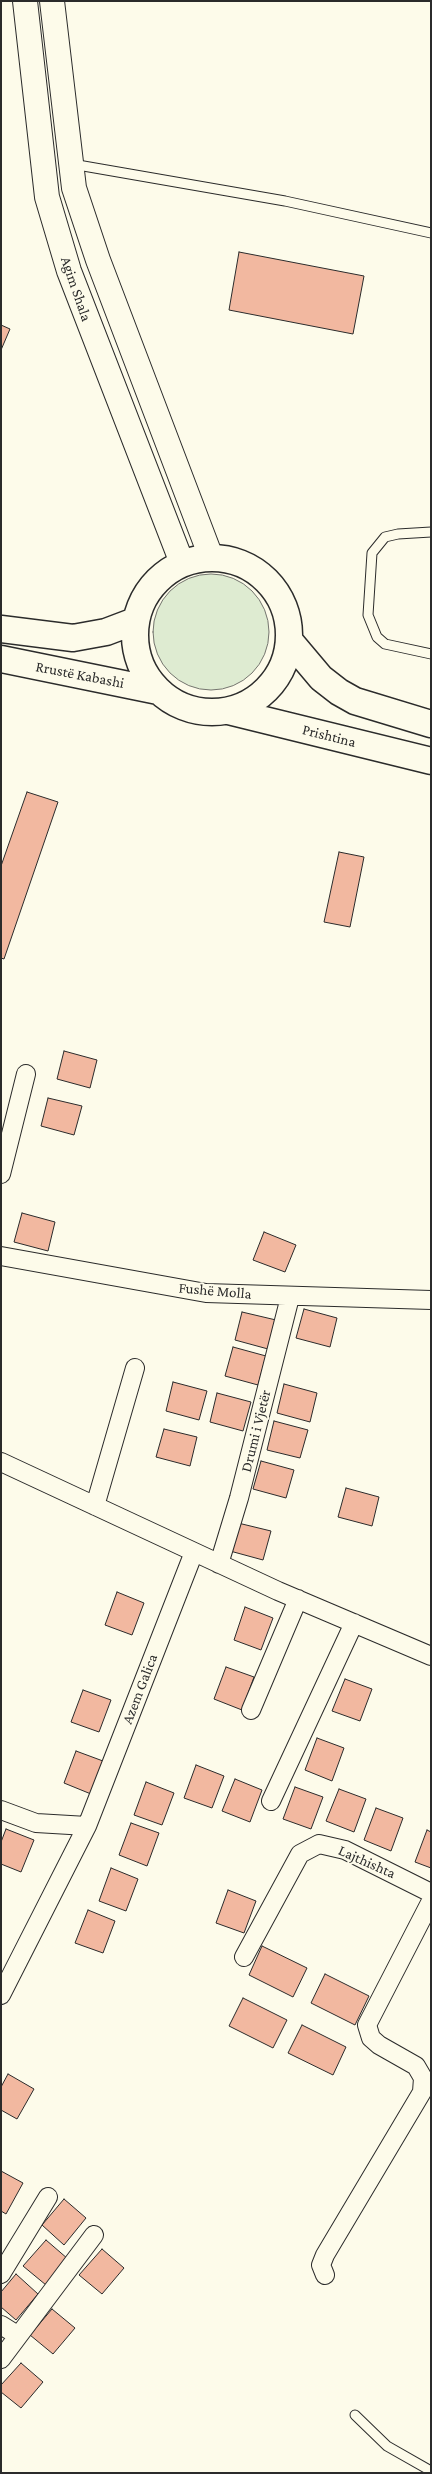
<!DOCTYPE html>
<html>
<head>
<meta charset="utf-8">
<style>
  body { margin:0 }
  #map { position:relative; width:432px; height:2474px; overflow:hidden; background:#fdfbea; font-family:"Crimson Pro",serif }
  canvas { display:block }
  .frame { position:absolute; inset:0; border:2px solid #2b2b2b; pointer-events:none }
</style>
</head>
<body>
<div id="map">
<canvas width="432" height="2474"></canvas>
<div class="frame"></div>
</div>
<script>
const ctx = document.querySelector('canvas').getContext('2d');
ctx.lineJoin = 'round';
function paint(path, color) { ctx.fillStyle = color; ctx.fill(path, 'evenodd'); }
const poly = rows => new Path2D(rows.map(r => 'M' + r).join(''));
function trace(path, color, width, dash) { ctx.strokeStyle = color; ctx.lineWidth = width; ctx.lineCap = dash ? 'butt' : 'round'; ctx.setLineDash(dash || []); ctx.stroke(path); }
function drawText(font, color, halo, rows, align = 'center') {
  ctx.font = font + ' "Crimson Pro",serif'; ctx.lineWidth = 4; ctx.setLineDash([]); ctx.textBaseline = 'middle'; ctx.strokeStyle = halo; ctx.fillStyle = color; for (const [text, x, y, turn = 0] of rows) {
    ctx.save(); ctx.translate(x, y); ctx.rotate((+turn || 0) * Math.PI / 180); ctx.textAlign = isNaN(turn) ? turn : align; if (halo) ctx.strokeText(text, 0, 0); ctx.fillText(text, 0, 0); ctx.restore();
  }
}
const green = poly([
  '153 632a58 58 0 1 1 116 0a58 58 0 1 1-116 0Z'
]);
const building = poly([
  [239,252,364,276,353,334,229,310,239,252],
  [1,325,10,329,1,350,1,325],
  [27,792,58,802,4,959,1,958,1,866,27,792],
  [339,852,364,857,350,927,324,922,339,852],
  [64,1051,97,1060,90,1088,57,1079,64,1051],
  [48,1098,82,1106,74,1135,41,1126,48,1098],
  [22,1213,55,1222,48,1251,14,1242,22,1213],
  [264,1232,296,1245,285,1272,253,1260,264,1232],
  [304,1309,337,1318,330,1347,296,1338,304,1309],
  [242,1312,276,1320,268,1349,235,1340,242,1312],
  [233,1347,266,1356,258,1385,225,1376,233,1347],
  [173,1382,207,1391,199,1420,166,1411,173,1382],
  [284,1384,317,1393,310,1422,277,1413,284,1384],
  [217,1393,251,1402,243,1431,210,1422,217,1393],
  [274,1421,308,1430,300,1458,267,1450,274,1421],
  [164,1429,197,1437,190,1466,156,1457,164,1429],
  [261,1461,294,1470,286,1498,253,1489,261,1461],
  [346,1488,379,1497,372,1526,338,1517,346,1488],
  [238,1523,271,1531,263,1560,230,1551,238,1523],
  [117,1592,144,1603,132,1635,105,1625,117,1592],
  [245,1607,273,1618,261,1650,234,1640,245,1607],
  [226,1667,254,1677,242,1710,214,1699,226,1667],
  [345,1679,372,1689,360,1721,332,1711,345,1679],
  [83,1690,111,1700,99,1732,71,1722,83,1690],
  [317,1738,344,1748,332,1781,305,1770,317,1738],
  [76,1751,103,1761,91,1794,64,1783,76,1751],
  [196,1765,224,1776,212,1808,184,1798,196,1765],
  [235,1779,262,1790,250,1822,222,1811,235,1779],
  [146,1782,174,1793,162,1825,134,1815,146,1782],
  [295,1787,323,1797,311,1829,283,1819,295,1787],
  [339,1789,366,1799,354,1832,326,1821,339,1789],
  [376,1808,403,1818,391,1851,364,1840,376,1808],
  [131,1823,159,1833,147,1866,119,1855,131,1823],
  [6,1829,34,1840,21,1872,1,1864,1,1842,6,1829],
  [427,1830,431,1832,431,1868,415,1862,427,1830],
  [111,1868,138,1879,126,1911,99,1901,111,1868],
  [228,1890,256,1901,244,1933,216,1923,228,1890],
  [88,1910,115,1921,103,1953,75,1943,88,1910],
  [262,1946,307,1968,293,1997,249,1975,262,1946],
  [325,1974,369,1996,355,2025,311,2003,325,1974],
  [243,1998,287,2020,273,2048,229,2026,243,1998],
  [302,2025,346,2047,333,2075,288,2053,302,2025],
  [8,2074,34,2089,17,2119,1,2110,1,2087,8,2074],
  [1,2171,23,2183,6,2214,1,2211,1,2171],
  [64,2199,86,2218,64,2245,42,2225,64,2199],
  [46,2240,68,2259,46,2285,23,2266,46,2240],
  [102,2249,124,2268,102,2294,79,2275,102,2249],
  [16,2274,38,2294,16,2320,1,2307,1,2292,16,2274],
  [52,2309,75,2328,53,2354,30,2335,52,2309],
  [21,2363,43,2382,21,2408,1,2392,1,2385,21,2363]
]);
const lane = poly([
  [72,164,285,201,431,233],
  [431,532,398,534,385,537,372,553,368,615,377,637,385,644,431,654],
  [355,2415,387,2446,431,2471]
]);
const street = poly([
  [1,1174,26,1074],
  [1,1256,206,1293,431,1300],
  [1,1462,278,1591,431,1656],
  [95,1506,135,1368],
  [219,1564,239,1498,290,1297],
  [251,1710,298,1599],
  [271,1801,354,1623],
  [1,1810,36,1823,87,1826,194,1552],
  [244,1957,300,1854,319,1844,345,1850,431,1893],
  [1,1995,87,1826],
  [1,2274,48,2197],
  [325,2275,321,2265,325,2255,422,2092,423,2078,416,2066,379,2045,371,2038,367,2025,431,1901],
  [1,2325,17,2335],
  [1,2359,94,2235]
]);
const secondary = poly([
  [25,1,47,197,69,271,182,563],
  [52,1,74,188,98,260,211,557]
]);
const primary = poly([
  '135 635a77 77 0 1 1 154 0a77 77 0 1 1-154 0Z',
  [1,629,73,638,106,632,135,621],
  [289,640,321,678,339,692,355,701,431,724],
  [1,659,158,691],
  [228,711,431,761]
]);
const streetNames = [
  ["Agim Shala",76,289,71],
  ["Rrustë Kabashi",80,675,11],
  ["Prishtina",329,736,14],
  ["Fushë Molla",215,1291,5],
  ["Drumi i Vjetër",256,1431,-76],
  ["Azem Galica",140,1689,-69],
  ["Lajthishta",367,1862,24]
];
paint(green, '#deebd1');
trace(green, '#74746e', 1);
paint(building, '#f2b8a0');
trace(building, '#2b2b2b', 1);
trace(lane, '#2b2b2b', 11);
trace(street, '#2b2b2b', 20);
trace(secondary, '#2b2b2b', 26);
trace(primary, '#2b2b2b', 29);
trace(lane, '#fdfbea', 9);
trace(street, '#fdfbea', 18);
trace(secondary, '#fdfbea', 24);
trace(primary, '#fdfbea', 26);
drawText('15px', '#2b2b2b', '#fdfbea', streetNames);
</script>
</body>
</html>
